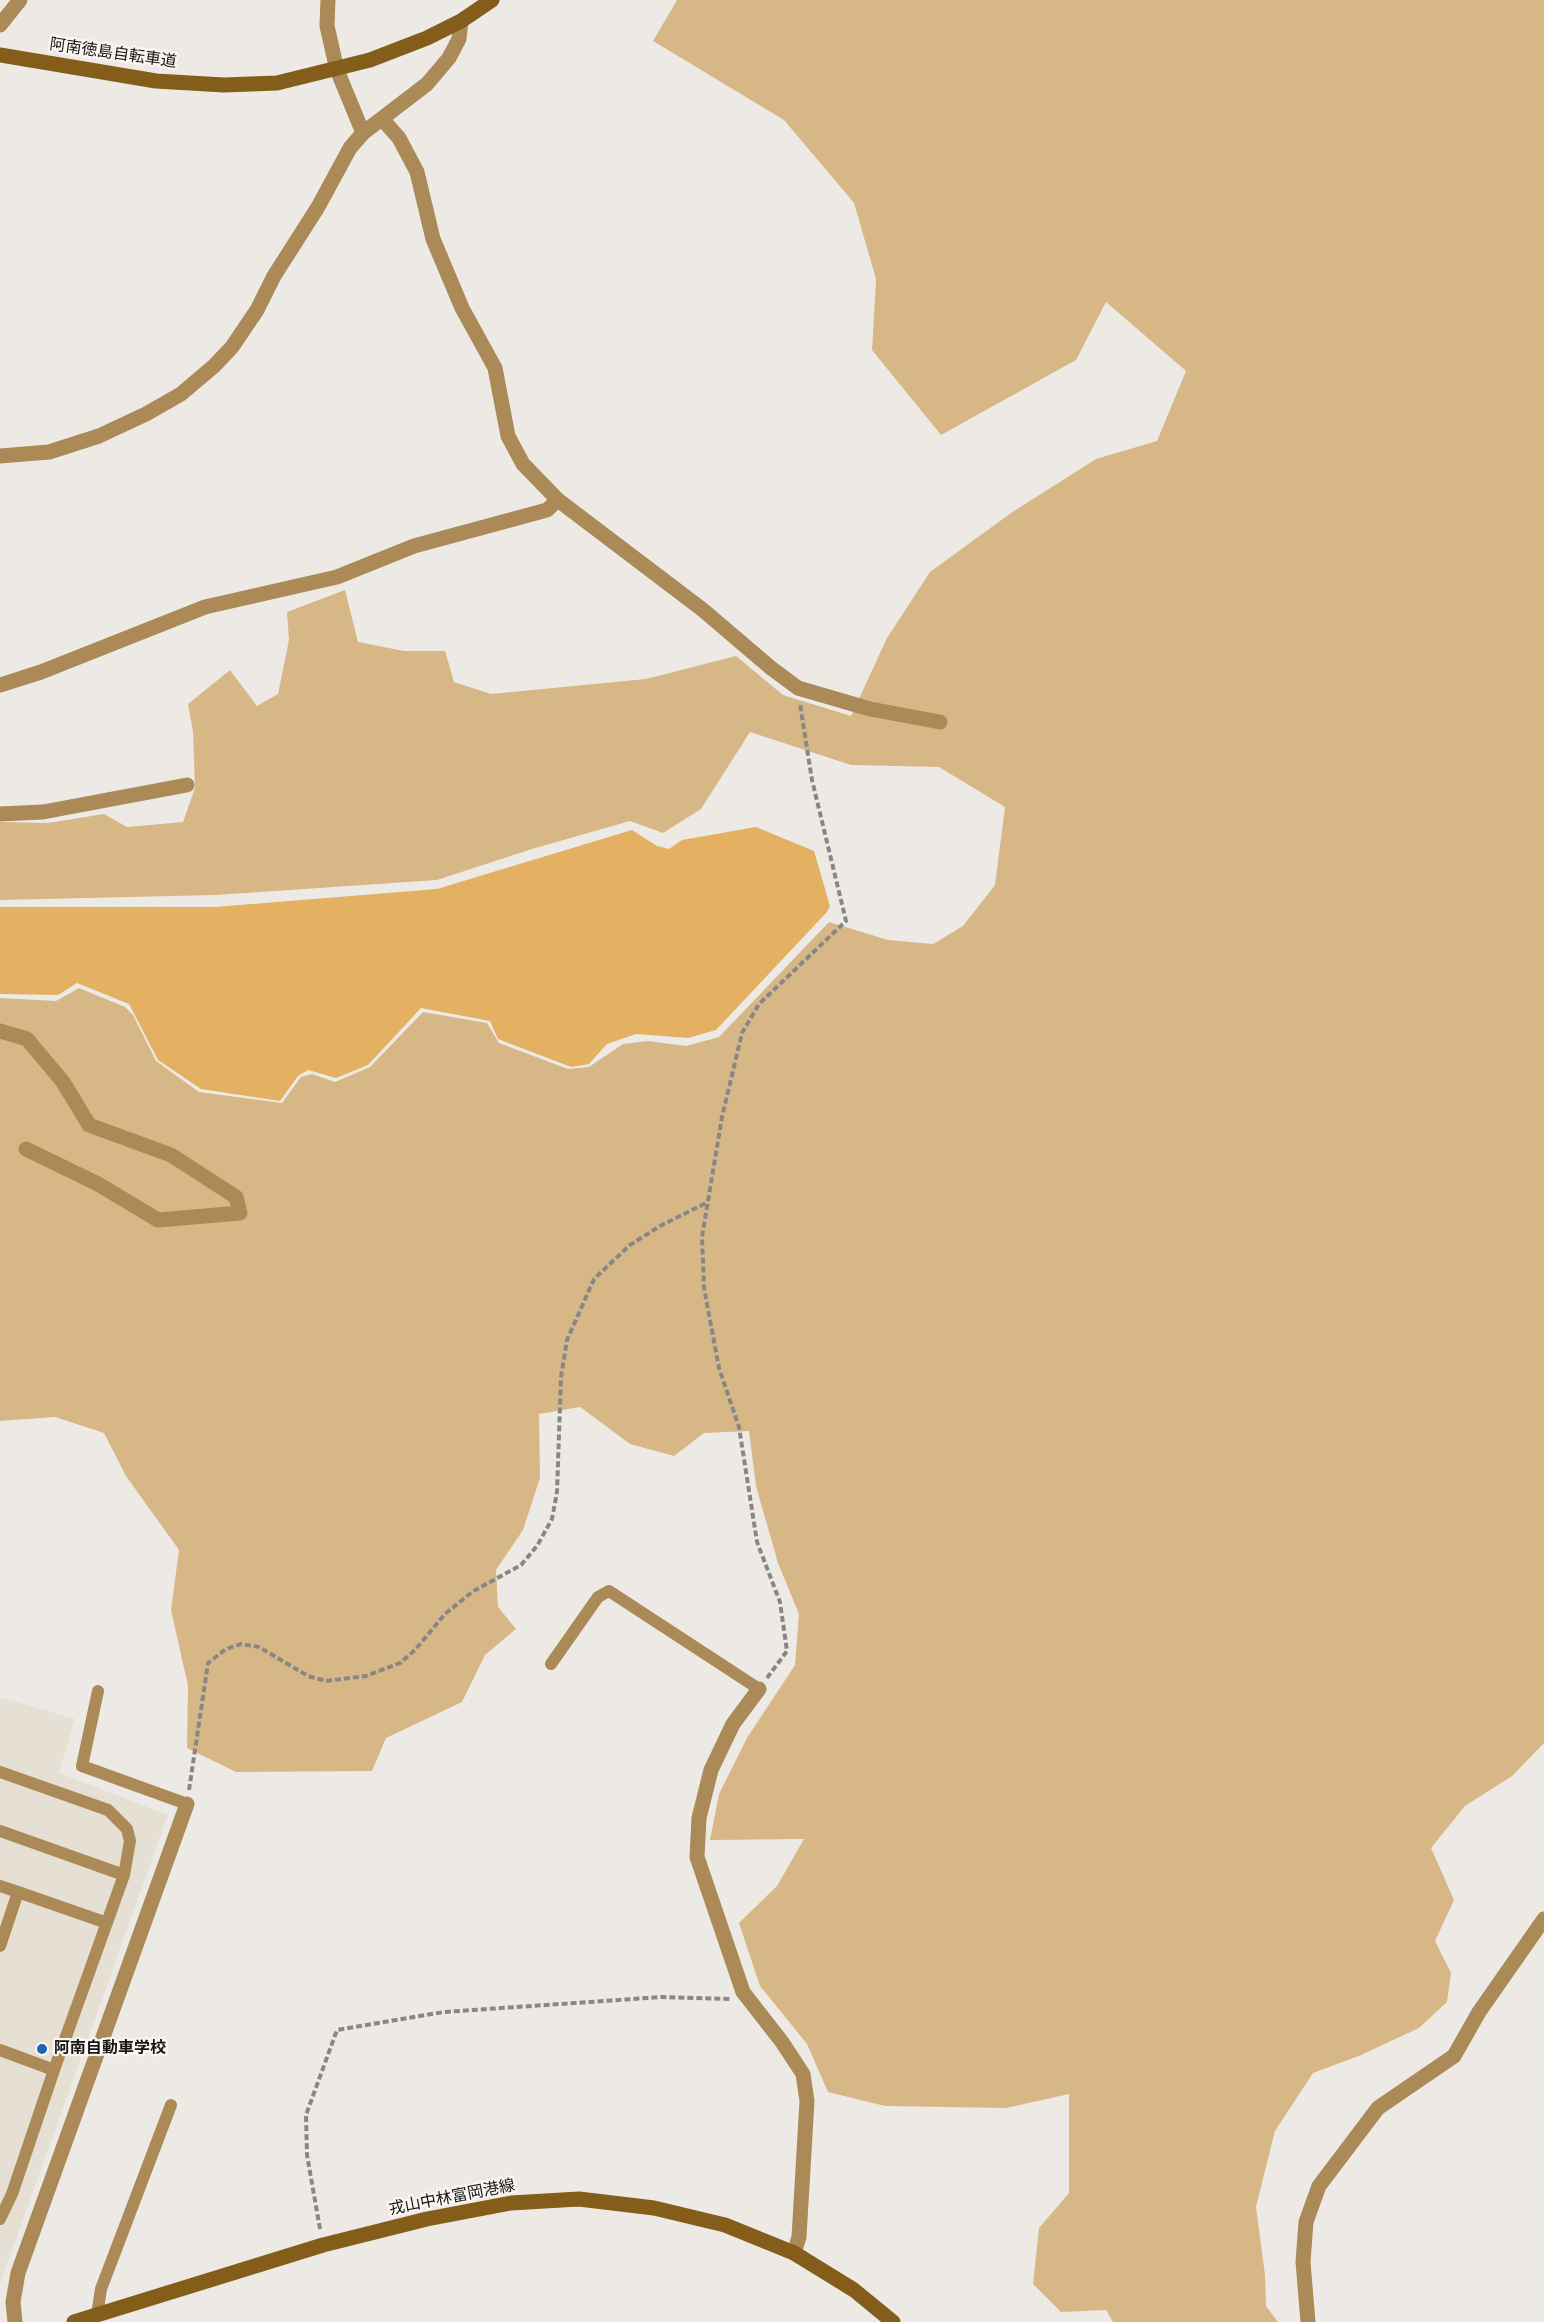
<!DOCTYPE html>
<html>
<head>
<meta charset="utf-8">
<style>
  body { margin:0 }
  canvas { display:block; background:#edeae6 }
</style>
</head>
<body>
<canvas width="1544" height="2322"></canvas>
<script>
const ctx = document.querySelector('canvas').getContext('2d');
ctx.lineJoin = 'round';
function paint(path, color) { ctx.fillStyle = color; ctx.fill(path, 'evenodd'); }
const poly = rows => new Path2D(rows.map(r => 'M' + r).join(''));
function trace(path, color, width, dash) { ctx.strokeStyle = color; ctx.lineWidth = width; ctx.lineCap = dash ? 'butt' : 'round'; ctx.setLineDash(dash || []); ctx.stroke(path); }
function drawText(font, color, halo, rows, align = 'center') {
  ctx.font = font + ' "Roboto Condensed","Noto Sans JP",sans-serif'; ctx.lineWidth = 4.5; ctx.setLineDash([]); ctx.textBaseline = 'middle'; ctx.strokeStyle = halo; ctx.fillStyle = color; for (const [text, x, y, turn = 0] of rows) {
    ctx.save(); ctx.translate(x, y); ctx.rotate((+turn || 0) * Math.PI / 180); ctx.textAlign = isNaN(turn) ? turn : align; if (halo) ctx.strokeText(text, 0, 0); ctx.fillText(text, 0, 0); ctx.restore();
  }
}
const built = poly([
  [0,1697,75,1719,59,1773,168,1815,0,2284]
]);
const green = poly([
  [677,0,1544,0,1544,1743,1512,1776,1465,1806,1431,1848,1454,1900,1435,1941,1451,1973,1447,2002,1419,2028,1361,2055,1313,2073,1275,2131,1256,2207,1265,2275,1266,2306,1278,2322,1113,2322,1106,2310,1061,2312,1033,2284,1039,2228,1069,2193,1069,2094,1006,2108,885,2106,828,2092,807,2044,760,1986,739,1923,777,1886,804,1839,710,1840,719,1794,747,1738,795,1665,799,1614,778,1563,756,1486,749,1431,704,1433,674,1456,630,1444,580,1407,539,1414,540,1478,523,1530,496,1570,498,1607,516,1629,485,1655,462,1702,386,1738,372,1771,236,1772,187,1748,188,1686,171,1610,179,1550,126,1476,104,1433,55,1417,0,1421,0,998,56,1001,79,988,125,1007,133,1015,156,1061,199,1092,282,1103,301,1077,312,1074,335,1082,370,1067,423,1012,487,1023,499,1043,568,1069,589,1067,623,1044,648,1041,686,1046,719,1037,829,922,888,940,933,944,963,926,995,885,1005,807,939,767,851,765,750,732,701,809,663,833,630,821,532,849,437,880,216,895,0,900,0,822,48,823,104,814,127,827,183,822,195,788,193,731,188,704,230,670,257,706,278,694,289,640,287,612,345,590,358,642,404,651,445,651,454,682,491,694,646,679,736,656,783,695,851,716,887,638,930,572,1011,513,1096,459,1157,441,1186,371,1106,302,1076,360,941,435,872,350,876,279,854,203,784,120,653,41]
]);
const water = poly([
  [756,827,814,851,830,906,827,912,716,1030,688,1038,636,1034,607,1044,589,1064,571,1067,498,1039,490,1021,421,1008,368,1065,336,1078,308,1070,298,1076,280,1101,201,1089,158,1060,129,1004,77,983,58,995,0,994,0,907,215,907,437,889,632,830,657,846,669,849,682,840]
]);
const path = poly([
  [767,1678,787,1651,780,1602,757,1542,739,1427,719,1368,704,1288,702,1237,722,1117,742,1033,759,1004,846,921,812,780,800,704],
  [189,1790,208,1663,226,1649,241,1644,259,1647,308,1676,326,1681,366,1676,400,1663,415,1650,445,1614,472,1592,521,1565,537,1546,552,1519,557,1492,561,1377,567,1340,594,1279,630,1245,660,1226,706,1203],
  [320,2229,307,2155,306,2115,337,2030,444,2012,662,1997,731,1999]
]);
const service = poly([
  [551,1664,598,1597,609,1591,759,1689],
  [98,1691,82,1766,187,1804],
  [0,1772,108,1810,127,1829,130,1841,124,1875,54,2070],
  [0,1831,124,1875],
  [0,1886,18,1892],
  [0,1946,18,1892,107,1923],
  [0,2050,54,2070,12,2194,0,2219],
  [97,2315,101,2289,171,2105]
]);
const minor = poly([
  [328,0,327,26,337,70,363,133],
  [0,25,20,0],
  [383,120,399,138,417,172,433,239,462,308,495,368,508,436,523,464,558,500,703,610,771,668,798,688,870,709,940,722],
  [0,456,49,452,99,436,146,414,181,394,214,366,232,347,257,310,274,276,318,207,350,148,363,133,427,84,449,58,459,39,461,21],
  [0,685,41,672,205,607,337,577,414,546,547,510,558,500],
  [0,814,43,812,187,785],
  [0,1031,27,1039,63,1082,89,1125,171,1155,236,1197,240,1213,158,1220,98,1184,26,1149],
  [759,1689,733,1724,711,1770,699,1818,697,1857,743,1992,782,2042,803,2074,807,2101,799,2237,794,2253],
  [15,2322,13,2302,18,2273,187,1804],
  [1308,2322,1303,2262,1306,2222,1319,2186,1378,2108,1454,2056,1479,2012,1544,1919]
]);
const secondary = poly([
  [0,55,156,81,224,85,277,83,370,60,427,38,461,21,492,0],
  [74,2322,323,2245,427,2219,511,2203,579,2199,654,2208,725,2225,794,2253,854,2290,893,2322]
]);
const markers = [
  [42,2049,6,"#2262b3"]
];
const streetNames = [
  ["阿南徳島自転車道",113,54,8],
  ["戎山中林富岡港線",452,2198,-11]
];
const poiNames = [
  ["阿南自動車学校",54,2049]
];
paint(built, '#e6dfd4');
paint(green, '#d8b787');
paint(water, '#e4b061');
trace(path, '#898785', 4, [6, 3]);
trace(service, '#ab8a58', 12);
trace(minor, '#ab8a58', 15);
trace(secondary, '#845d1a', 15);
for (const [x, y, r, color] of markers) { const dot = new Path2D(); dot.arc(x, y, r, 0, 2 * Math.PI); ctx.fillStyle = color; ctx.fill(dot); trace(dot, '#faf7f3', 2); }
drawText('16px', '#161514', '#faf7f3', streetNames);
drawText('bold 16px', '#161514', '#faf7f3', poiNames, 'left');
</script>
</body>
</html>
